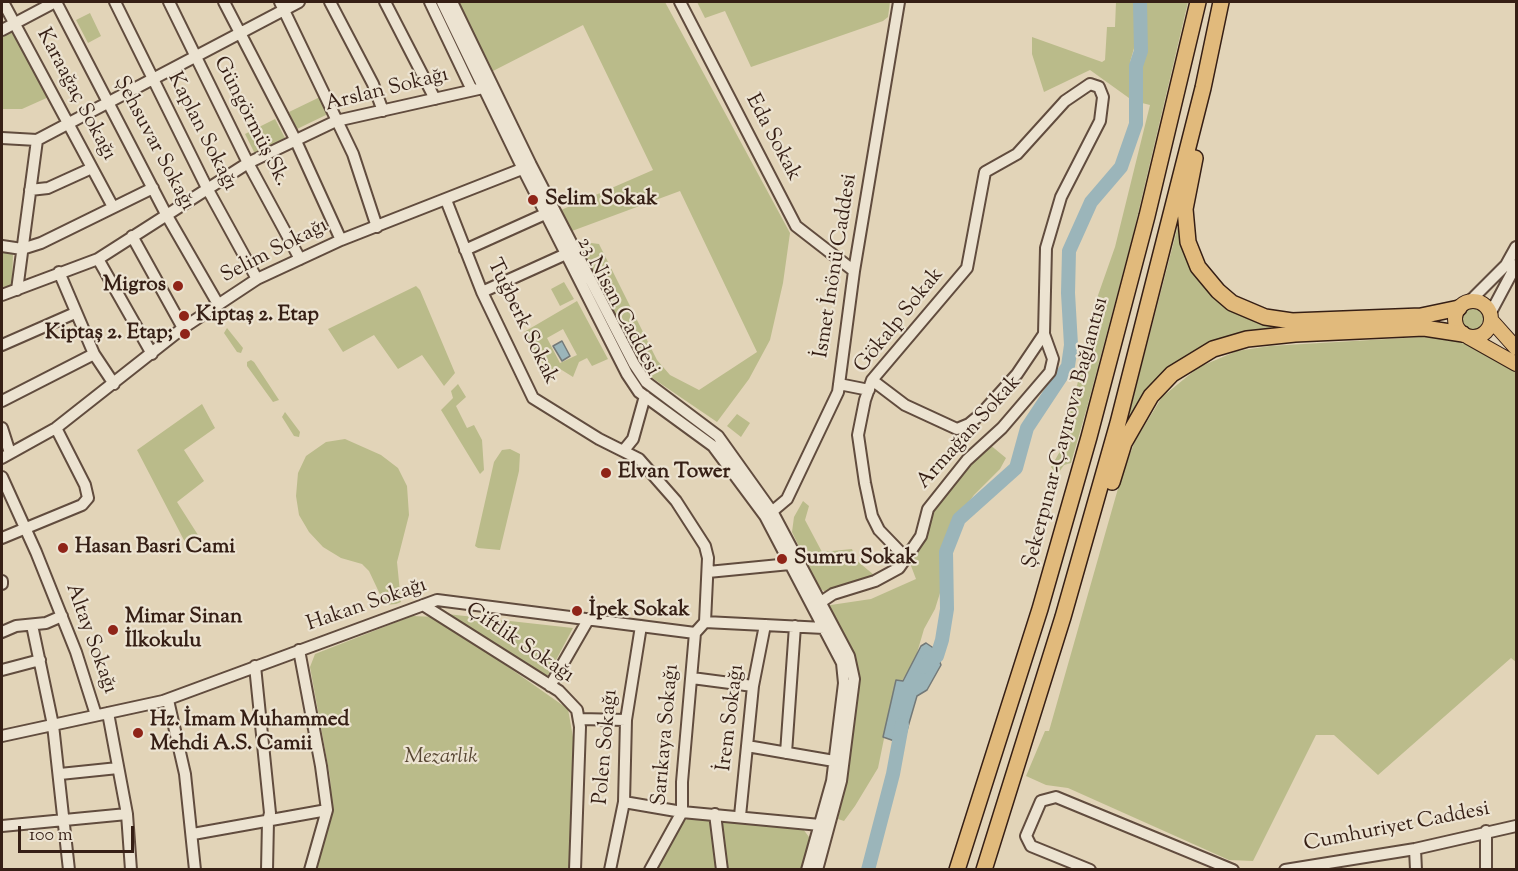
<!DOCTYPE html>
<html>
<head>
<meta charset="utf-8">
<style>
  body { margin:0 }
  #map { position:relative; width:1518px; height:871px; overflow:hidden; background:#e2d4b8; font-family:"Sorts Mill Goudy",serif }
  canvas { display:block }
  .frame { position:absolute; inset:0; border:3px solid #361f15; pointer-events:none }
  .scale { position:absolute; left:18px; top:826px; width:116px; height:27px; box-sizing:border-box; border:3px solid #361f15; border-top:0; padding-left:8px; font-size:18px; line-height:21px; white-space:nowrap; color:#361f15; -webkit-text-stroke:4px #ece3d1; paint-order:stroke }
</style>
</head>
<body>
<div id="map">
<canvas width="1518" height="871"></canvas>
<div class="frame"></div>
<div class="scale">100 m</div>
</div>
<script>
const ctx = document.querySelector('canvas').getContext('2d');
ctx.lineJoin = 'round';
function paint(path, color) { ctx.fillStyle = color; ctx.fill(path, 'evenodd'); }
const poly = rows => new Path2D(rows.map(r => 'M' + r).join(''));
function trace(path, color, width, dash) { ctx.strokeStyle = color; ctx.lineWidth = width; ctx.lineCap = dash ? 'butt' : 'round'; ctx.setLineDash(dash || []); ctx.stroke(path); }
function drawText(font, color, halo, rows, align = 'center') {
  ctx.font = font + ' "Sorts Mill Goudy",serif'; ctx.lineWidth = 4.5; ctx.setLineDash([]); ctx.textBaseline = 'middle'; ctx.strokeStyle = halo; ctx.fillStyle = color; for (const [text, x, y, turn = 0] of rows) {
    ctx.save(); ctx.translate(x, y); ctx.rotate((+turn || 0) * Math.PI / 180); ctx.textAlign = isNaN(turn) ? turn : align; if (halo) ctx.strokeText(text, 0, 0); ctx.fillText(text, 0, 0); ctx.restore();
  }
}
const green = poly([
  [458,2,665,2,790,233,783,283,770,340,749,379,717,422,648,375,576,241,599,244,657,360,670,375,699,390,757,352,680,191,572,231,561,210,653,170,583,25,493,71],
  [697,2,890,2,888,17,883,21,751,67,725,11,705,18],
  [1116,2,1135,2,1137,38,1130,62,1129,98,1090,70,1044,92,1032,54,1032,37,1102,62,1105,60,1107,27,1115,27],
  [1143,2,1188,2,1133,235,1088,404,1071,463,1064,465,1057,475,1051,467,1059,453,1084,359,1090,358,1092,351,1087,346,1096,301,1115,247,1150,105,1138,102,1138,74,1145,48],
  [90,13,101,36,88,43,76,20],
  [13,30,51,96,22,109,2,109,2,36],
  [320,97,328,114,297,129,289,112],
  [275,119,285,138,255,154,245,134],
  [1179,222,1195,274,1292,329,1217,342,1187,356,1159,378,1128,418],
  [2,252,13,253,12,286,2,287],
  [564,282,574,299,560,306,551,289],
  [416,286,420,290,455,373,444,386,422,355,398,369,374,335,343,352,328,329],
  [577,301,608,359,592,366,587,358,579,362,573,377,557,367,547,371,524,332],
  [563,329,577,355,560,363,547,338],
  '1461 319a11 11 0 1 1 22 0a11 11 0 1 1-22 0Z',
  [227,328,243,348,241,353,237,352,224,333],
  [1421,337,1450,339,1478,348,1504,362,1516,373,1516,662,1511,658,1378,775,1334,735,1316,735,1253,861,1229,860,1068,788,1046,785,1026,776,1045,731,1049,731,1121,478,1135,441,1162,397,1199,367,1237,351,1270,346],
  [251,360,254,362,279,400,273,402,247,366,247,362],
  [458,384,466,397,456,406,467,428,474,425,482,440,484,470,480,474,441,410,453,398,451,391],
  [202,404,215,428,184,450,204,481,177,502,198,535,186,544,137,450],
  [285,412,300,432,299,437,294,436,282,417],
  [737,414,750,423,741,437,727,426],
  [345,439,381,455,398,468,407,486,409,515,397,562,401,602,396,604,385,605,369,571,362,564,341,558,323,547,309,532,299,515,296,496,298,473,306,456,326,442],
  [989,444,1006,458,1000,469,974,495,955,520,952,532,943,545,944,580,935,609,924,629,915,660,902,681,896,680,878,768,855,806,844,821,838,819,846,781,858,679,824,606,871,599,916,579,908,558,930,512,966,463],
  [510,449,520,454,519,471,500,550,478,548,475,546,494,462,502,450],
  [803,501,809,506,805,520,822,552,852,549,856,560,874,575,873,579,827,593,818,587,792,532,794,517],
  [447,614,573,628,548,675,543,678],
  [412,616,437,617,568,709,574,743,569,869,317,869,332,810,330,777,310,667,315,654],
  [692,815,706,816,713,826,716,869,655,870,681,824],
  [724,821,803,829,812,841,803,869,726,869,721,822]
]);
const water = poly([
  [562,341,570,356,562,361,553,346,562,341],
  [926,643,935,649,941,665,927,690,917,696,903,744,883,737,896,680,903,681,921,646,926,643]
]);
const river = poly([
  [923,667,937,656,942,640,947,609,946,552,959,519,1016,468,1027,428,1068,366,1071,345,1068,293,1069,251,1091,202,1121,167,1136,124,1136,66,1141,51,1140,2],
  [868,870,893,774,902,725]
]);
const minor = poly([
  [3,2,113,207],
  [56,2,166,214,218,304],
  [115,2,207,188,257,279],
  [169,2,248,163,300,259],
  [224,2,295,139,341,240],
  [280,2,353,154,377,227],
  [330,2,373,84,383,111],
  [385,2,435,99],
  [430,2,472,90],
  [442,2,523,169,627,374,639,392,713,446,765,516,842,663,844,683,832,781,807,870],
  [452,2,531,165,634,364,646,382,718,436,773,513,849,656,854,679,841,781,817,870],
  [680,2,796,226,854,271],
  [2,30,55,2],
  [2,138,37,140],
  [37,140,299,2],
  [30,190,48,188,92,168],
  [446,200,482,292,533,398,599,439,639,459,676,501,705,546,708,558,705,622],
  [132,236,183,328],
  [2,246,22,249,41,243,153,188],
  [465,250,545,214],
  [98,259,152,354],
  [59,272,94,354,114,384],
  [17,290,37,140],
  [482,292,566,254],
  [2,295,98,259,248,163,336,121,483,88],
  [1469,302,1506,265,1516,247],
  [1490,314,1516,265],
  [2,345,75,313],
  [839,384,869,390],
  [2,401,94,354],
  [2,428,10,453],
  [624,450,633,439,645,396],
  [2,458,56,428,183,328,257,279,341,240,527,167],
  [2,477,36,552,76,652,96,715],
  [768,515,787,499,838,392,854,271,899,2],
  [2,538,82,505,88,498,85,485,56,428],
  [906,558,921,536,928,509,967,460,1002,428,1050,372,1053,359,1044,334],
  [708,572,790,564],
  [2,581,2,584],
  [821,602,833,594,875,581,899,568,906,558,879,530,872,516,865,483,858,435,865,400,872,380,967,268,985,172,1017,154,1065,101,1090,84,1099,87,1103,97,1100,121,1061,197,1046,248,1044,334,1017,374,981,414,969,424,957,429,905,405,872,380],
  [423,605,559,691,577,710,580,727,575,870],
  [32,625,53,725,69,870],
  [2,632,16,626,46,623,62,616],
  [299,650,321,766,327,810,310,870],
  [255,666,270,813,268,821,267,870],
  [2,670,40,660],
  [692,678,753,686],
  [550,686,588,620],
  [168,700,185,774,195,870],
  [108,713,127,814,131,870],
  [579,719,626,720],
  [2,736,163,701,437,600,695,633,705,622,824,628],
  [747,746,834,761],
  [786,753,795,626],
  [60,774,118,768],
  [624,802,682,812,820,825],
  [715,814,722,870],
  [740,816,753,686,765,625],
  [2,826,127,814],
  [193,834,327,810],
  [1415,849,1416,870],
  [610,870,624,802,626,720,641,626],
  [650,870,682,812,682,782,695,633],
  [1090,870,1031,846,1026,836,1041,801,1056,797,1233,870],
  [1285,870,1415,849,1516,826],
  [1486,870,1486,831]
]);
const major = poly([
  '1455 319a18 18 0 1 1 36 0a18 18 0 1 1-36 0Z',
  [1491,320,1516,348],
  [1468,337,1516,364]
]);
const highway = poly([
  [1195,158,1185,209,1188,242,1198,267,1218,291,1232,303,1265,317,1292,321,1421,316,1459,308],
  [1112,482,1124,443,1151,396,1172,374,1213,349,1247,339,1295,334,1424,328,1463,334],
  [957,870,1040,609,1089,437,1147,216,1198,2],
  [984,870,1063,617,1118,423,1203,88,1221,2]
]);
const markers = [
  [533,200,6,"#8f2418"],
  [178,286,6,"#8f2418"],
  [184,316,6,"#8f2418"],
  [185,334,6,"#8f2418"],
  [606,473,6,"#8f2418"],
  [63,548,6,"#8f2418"],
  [782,559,6,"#8f2418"],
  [577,611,6,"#8f2418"],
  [113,630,6,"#8f2418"],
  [138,733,6,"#8f2418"]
];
const streetNames = [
  ["Arslan Sokağı",387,91,-14],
  ["Karaağaç Sokağı",75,95,62],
  ["Güngörmüş Sk.",250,122,63],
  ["Kaplan Sokağı",201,132,63],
  ["Eda Sokak",772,138,62],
  ["Şehsuvar Sokağı",153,144,62],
  ["Selim Sokağı",275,252,-27],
  ["İsmet İnönü Caddesi",837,266,-81],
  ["23 Nisan Caddesi",617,307,62],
  ["Gökalp Sokak",900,321,-51],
  ["Tuğberk Sokak",521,322,64],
  ["Armağan Sokak",970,433,-48],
  ["Şekerpınar-Çayırova Bağlantısı",1067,433,-75],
  ["Hakan Sokağı",367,606,-19],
  ["Altay Sokağı",90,639,70],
  ["Çiftlik Sokağı",519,644,34],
  ["İrem Sokağı",732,718,-83],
  ["Sarıkaya Sokağı",667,735,-85],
  ["Polen Sokağı",607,747,-85],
  ["Cumhuriyet Caddesi",1397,828,-11]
];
const poiNames = [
  ["Selim Sokak",545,200],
  ["Migros",166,286,"right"],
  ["Kiptaş 2. Etap",196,316],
  ["Kiptaş 2. Etap;",173,334,"right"],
  ["Elvan Tower",618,473],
  ["Hasan Basri Cami",75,548],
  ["Sumru Sokak",794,559],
  ["İpek Sokak",589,611],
  ["Mimar Sinan",125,618],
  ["İlkokulu",125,642],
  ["Hz. İmam Muhammed",150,721],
  ["Mehdi A.S. Camii",150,745]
];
const parkNames = [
  ["Mezarlık",441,758]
];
paint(green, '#babb8a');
paint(water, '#9bb5ba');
trace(water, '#737978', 1.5);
trace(river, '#9bb5ba', 14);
trace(minor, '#614c3e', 14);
trace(major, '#361f15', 16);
trace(highway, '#361f15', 18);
trace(minor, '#ece3d1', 10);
trace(major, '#e1ba7c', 14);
trace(highway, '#e1ba7c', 15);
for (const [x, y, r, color] of markers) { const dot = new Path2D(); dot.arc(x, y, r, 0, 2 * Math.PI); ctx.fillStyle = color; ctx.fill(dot); trace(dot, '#ece3d1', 2); }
drawText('21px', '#361f15', '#ece3d1', streetNames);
drawText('bold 21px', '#361f15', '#ece3d1', poiNames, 'left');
drawText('italic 21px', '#574632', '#ece3d1', parkNames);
</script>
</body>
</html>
